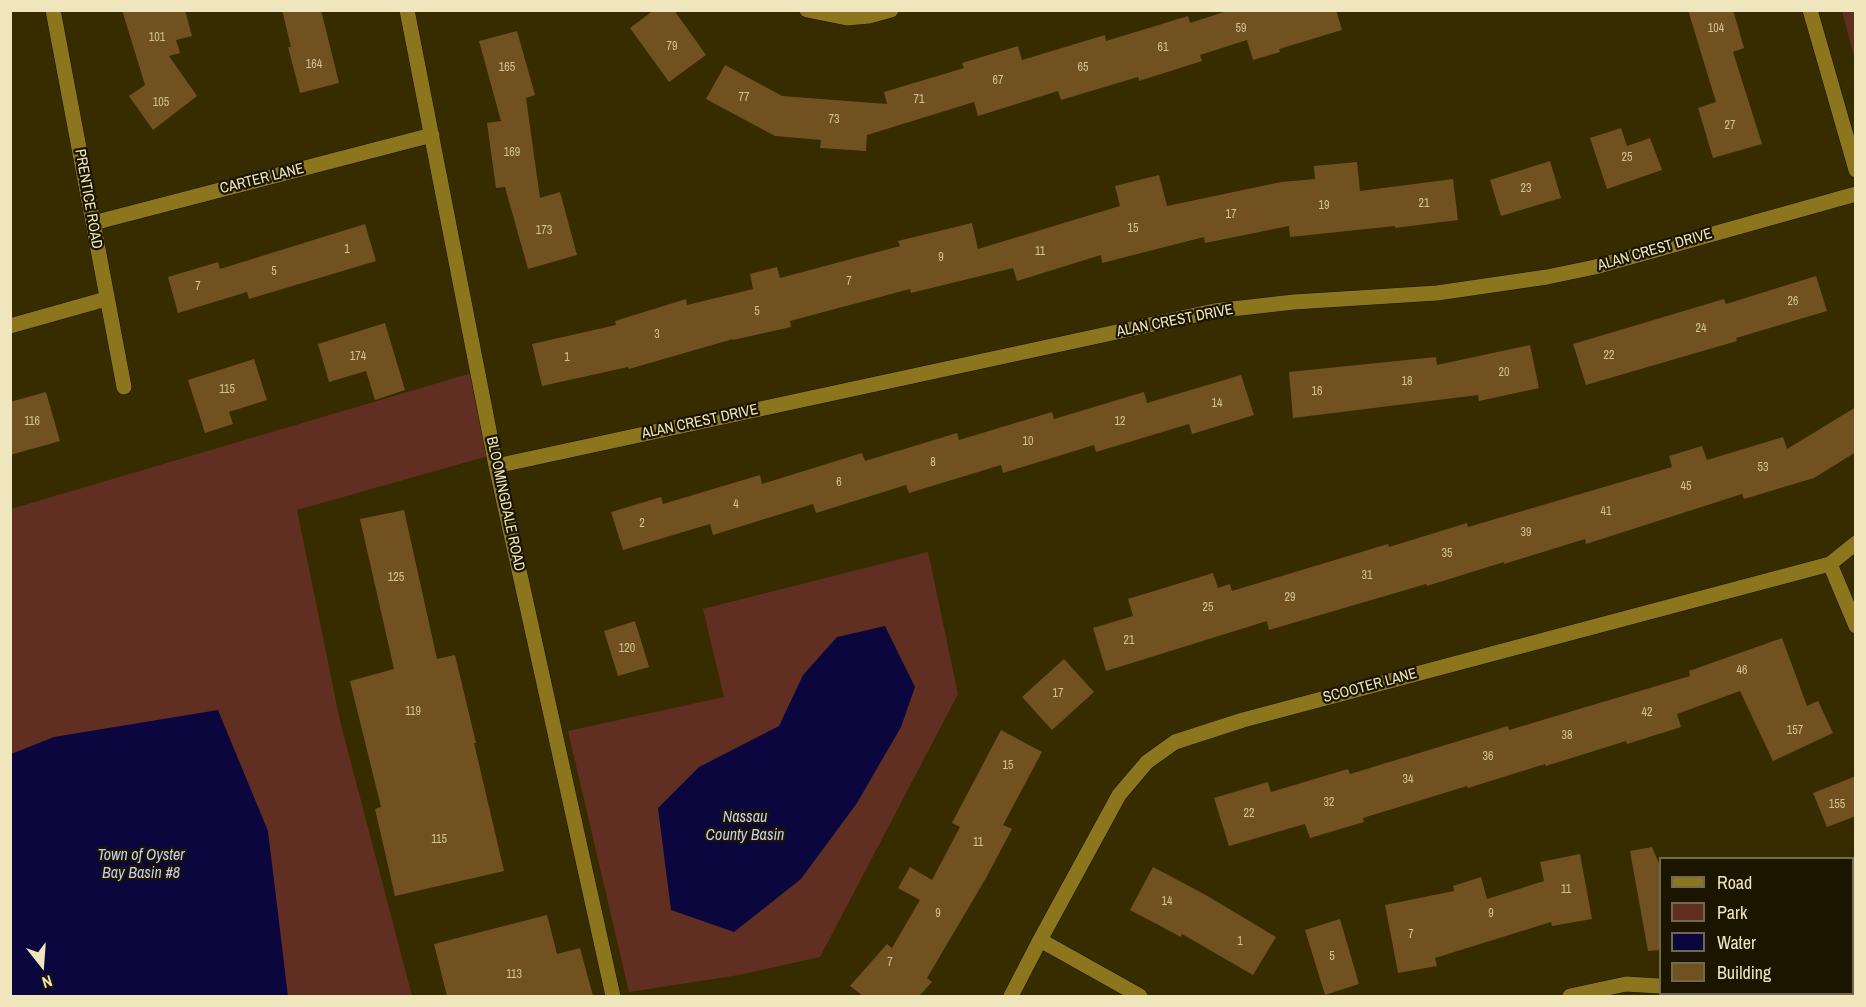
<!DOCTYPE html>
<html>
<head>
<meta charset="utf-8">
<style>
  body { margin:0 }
  #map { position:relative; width:1866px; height:1007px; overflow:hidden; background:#372c00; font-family:"Archivo Narrow",sans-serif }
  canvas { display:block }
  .frame { position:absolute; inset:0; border:12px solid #f0e6be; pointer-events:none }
  .legend { position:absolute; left:1659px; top:857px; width:195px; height:138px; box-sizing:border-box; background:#1b1500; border:2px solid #70694c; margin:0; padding:8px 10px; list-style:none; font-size:18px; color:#f0e6be }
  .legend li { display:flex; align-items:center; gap:12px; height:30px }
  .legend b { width:30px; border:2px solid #70694c }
  .north { position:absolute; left:12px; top:935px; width:60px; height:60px; -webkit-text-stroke:4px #1b1500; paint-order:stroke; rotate:163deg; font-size:16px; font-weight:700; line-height:24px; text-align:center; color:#f0e6be }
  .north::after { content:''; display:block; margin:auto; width:21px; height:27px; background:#f0e6be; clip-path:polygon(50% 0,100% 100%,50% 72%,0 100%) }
</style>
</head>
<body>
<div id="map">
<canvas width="1866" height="1007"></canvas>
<div class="frame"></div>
<ul class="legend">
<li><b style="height:8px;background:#8b761d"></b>Road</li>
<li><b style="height:16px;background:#612f22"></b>Park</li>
<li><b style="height:16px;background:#0b073e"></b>Water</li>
<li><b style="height:16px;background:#71511f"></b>Building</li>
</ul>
<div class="north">N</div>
</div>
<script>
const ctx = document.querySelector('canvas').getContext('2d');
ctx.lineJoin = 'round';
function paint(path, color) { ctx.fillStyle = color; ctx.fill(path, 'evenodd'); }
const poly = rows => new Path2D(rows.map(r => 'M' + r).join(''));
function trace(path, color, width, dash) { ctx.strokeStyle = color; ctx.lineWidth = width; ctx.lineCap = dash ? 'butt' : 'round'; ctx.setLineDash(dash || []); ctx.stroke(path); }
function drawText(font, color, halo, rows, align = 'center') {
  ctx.font = font + ' "Archivo Narrow",sans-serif'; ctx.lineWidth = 4.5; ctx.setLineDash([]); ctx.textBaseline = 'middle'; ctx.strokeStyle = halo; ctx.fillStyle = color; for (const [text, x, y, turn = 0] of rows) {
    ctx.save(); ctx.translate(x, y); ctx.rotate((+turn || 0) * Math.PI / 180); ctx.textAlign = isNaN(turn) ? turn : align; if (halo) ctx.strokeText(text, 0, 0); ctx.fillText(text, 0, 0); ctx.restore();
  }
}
const green = poly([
  [1842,11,1855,11,1855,60],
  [482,370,499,453,297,510,340,721,412,996,11,996,11,509],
  [928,552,958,694,820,957,739,975,629,992,568,731,724,697,703,609]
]);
const water = poly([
  [885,626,915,687,901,727,857,803,801,879,734,932,671,910,658,808,699,767,779,726,803,675,837,637],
  [218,710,268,831,288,996,11,996,11,754,54,737]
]);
const building = poly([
  [122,10,185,10,192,36,176,40,180,53,169,56,197,96,153,130,129,96,145,85],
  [282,10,321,10,339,83,300,93,288,47,291,47],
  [654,10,674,10,706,55,669,82,630,28],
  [1230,10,1336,10,1342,30,1279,49,1280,52,1253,60,1247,40,1200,55,1202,61,1139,81,1138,77,1061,100,1058,91,978,116,974,102,867,135,866,151,820,148,821,140,775,136,706,99,725,65,782,96,887,104,884,92,964,68,962,63,1018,46,1022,60,1105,35,1106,41,1188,16,1190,23],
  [1688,10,1733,10,1744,48,1733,52,1762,144,1713,158,1698,108,1716,102],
  [517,31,535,95,526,98,540,198,560,192,577,255,528,269,505,187,496,188,487,123,501,121,479,41],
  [1621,128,1627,146,1650,138,1662,170,1607,189,1590,138],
  [1550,161,1561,198,1501,216,1490,180],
  [1357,162,1360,191,1453,179,1458,220,1395,228,1395,226,1290,237,1289,226,1205,243,1204,237,1102,263,1101,255,1017,281,1013,268,911,293,910,289,790,321,791,327,733,340,733,339,629,369,628,367,542,386,532,344,616,325,615,321,686,299,687,305,753,289,750,274,777,267,780,278,900,246,898,241,972,223,978,249,1120,206,1115,186,1159,175,1167,206,1281,182,1315,179,1314,166],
  [365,224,376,261,249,299,247,292,178,313,168,277,218,262,220,269],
  [1816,276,1827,311,1736,338,1737,341,1586,385,1573,344,1724,299,1726,304],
  [385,323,405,390,375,400,366,371,329,382,318,344],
  [1530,345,1539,388,1479,401,1478,395,1293,418,1289,372,1436,357,1437,365],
  [254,359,267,400,229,412,233,424,205,433,188,380],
  [1241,375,1254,415,1192,434,1189,424,1096,452,1094,445,1003,473,1001,465,909,493,906,485,816,513,813,504,713,535,710,524,623,550,611,512,661,497,663,504,760,475,762,484,862,453,865,461,957,433,959,440,1052,412,1054,419,1144,392,1147,403],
  [46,392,60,441,10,455,10,402],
  [1856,407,1856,452,1814,478,1744,499,1742,494,1586,544,1585,539,1504,564,1504,562,1427,586,1426,584,1269,630,1267,621,1106,671,1093,628,1133,616,1128,599,1213,573,1218,588,1230,584,1232,591,1388,544,1389,547,1467,523,1468,527,1672,467,1669,456,1702,446,1707,460,1783,437,1787,449],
  [404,510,437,659,455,655,476,743,474,743,504,871,395,896,375,809,381,807,350,681,394,669,360,519],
  [635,621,649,667,618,676,604,631],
  [1782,638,1807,706,1818,701,1833,733,1773,761,1740,691,1677,714,1681,727,1627,744,1626,741,1546,766,1545,764,1468,788,1467,786,1363,818,1364,822,1310,838,1305,824,1229,846,1214,798,1268,782,1271,792,1348,769,1350,774,1508,726,1509,730,1690,676,1689,671],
  [1064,659,1094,692,1052,730,1022,697],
  [1001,730,1042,752,1003,825,1012,829,986,878,927,978,932,982,919,996,863,996,850,986,887,944,892,948,920,900,898,888,910,867,932,880,960,827,952,823],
  [1856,776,1856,816,1827,827,1813,793],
  [1652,847,1660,866,1660,950,1648,951,1630,851],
  [1580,854,1592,919,1552,926,1551,922,1435,958,1437,966,1398,973,1385,905,1454,891,1453,886,1481,877,1487,899,1544,881,1540,862],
  [1153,867,1204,894,1276,937,1253,975,1182,934,1181,937,1130,910],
  [547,915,557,954,580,948,593,996,447,996,434,944],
  [1340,919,1359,984,1325,995,1305,930]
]);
const street = poly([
  [53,10,124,387],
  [407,10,496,466,613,996],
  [807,10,847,18,869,16,891,10],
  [1810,10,1856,170],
  [93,223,432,135],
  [10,326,106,299],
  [496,466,1214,311,1294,302,1437,293,1547,277,1595,267,1856,194],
  [1830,564,1856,626],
  [1040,940,1140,996],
  [1682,994,1687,996],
  [1011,996,1040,940,1119,795,1147,762,1175,742,1243,720,1830,564,1856,543],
  [1570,996,1626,984,1660,986]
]);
const numberNames = [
  ["59",1241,29],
  ["104",1716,29],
  ["101",157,38],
  ["79",672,47],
  ["61",1163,48],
  ["164",314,65],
  ["165",507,68],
  ["65",1083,68],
  ["67",998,81],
  ["77",744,98],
  ["71",919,100],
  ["105",161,103],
  ["73",834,120],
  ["27",1730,126],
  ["169",512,153],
  ["25",1627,158],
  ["23",1526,189],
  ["21",1424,204],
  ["19",1324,206],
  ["17",1231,215],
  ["15",1133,229],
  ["173",544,231],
  ["1",347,250],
  ["11",1040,252],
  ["9",941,258],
  ["5",274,272],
  ["7",849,282],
  ["7",198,287],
  ["26",1793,302],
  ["5",757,312],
  ["24",1701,329],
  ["3",657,335],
  ["22",1609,356],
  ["174",358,357],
  ["1",567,358],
  ["20",1504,373],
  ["18",1407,382],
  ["115",227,390],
  ["16",1317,392],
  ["14",1217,404],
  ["116",32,422],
  ["12",1120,422],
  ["10",1028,442],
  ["8",933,463],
  ["53",1763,468],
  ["6",839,483],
  ["45",1686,487],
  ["4",736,505],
  ["41",1606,512],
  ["2",642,524],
  ["39",1526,533],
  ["35",1447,554],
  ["31",1367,576],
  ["125",396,578],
  ["29",1290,598],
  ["25",1208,608],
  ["21",1129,641],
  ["120",627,649],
  ["46",1742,671],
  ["17",1058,694],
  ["119",413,712],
  ["42",1647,713],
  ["157",1795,731],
  ["38",1567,736],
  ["36",1488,757],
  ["15",1008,766],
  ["34",1408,780],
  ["32",1329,803],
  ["155",1837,805],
  ["22",1249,814],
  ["115",439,840],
  ["11",978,843],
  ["11",1566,890],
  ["14",1167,902],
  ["9",938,914],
  ["9",1491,914],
  ["7",1411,935],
  ["1",1240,942],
  ["5",1332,957],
  ["7",890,963],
  ["113",514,975]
];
const streetNames = [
  ["CARTER LANE",262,179,-14],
  ["PRENTICE ROAD",88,199,80],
  ["ALAN CREST DRIVE",1655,250,-16],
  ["ALAN CREST DRIVE",1175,321,-11],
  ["ALAN CREST DRIVE",700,422,-12],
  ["BLOOMINGDALE ROAD",505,504,78],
  ["SCOOTER LANE",1370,686,-15]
];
const waterNames = [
  ["Nassau",745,818],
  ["County Basin",745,836],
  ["Town of Oyster",141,856],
  ["Bay Basin #8",141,874]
];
paint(green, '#612f22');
paint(water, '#0b073e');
paint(building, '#71511f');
trace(street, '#1b1500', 16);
trace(street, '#8b761d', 15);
drawText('12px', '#d0c196', null, numberNames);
drawText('15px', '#f0e6be', '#1b1500', streetNames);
drawText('italic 16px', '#c5cdf2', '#1b1500', waterNames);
</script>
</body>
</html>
